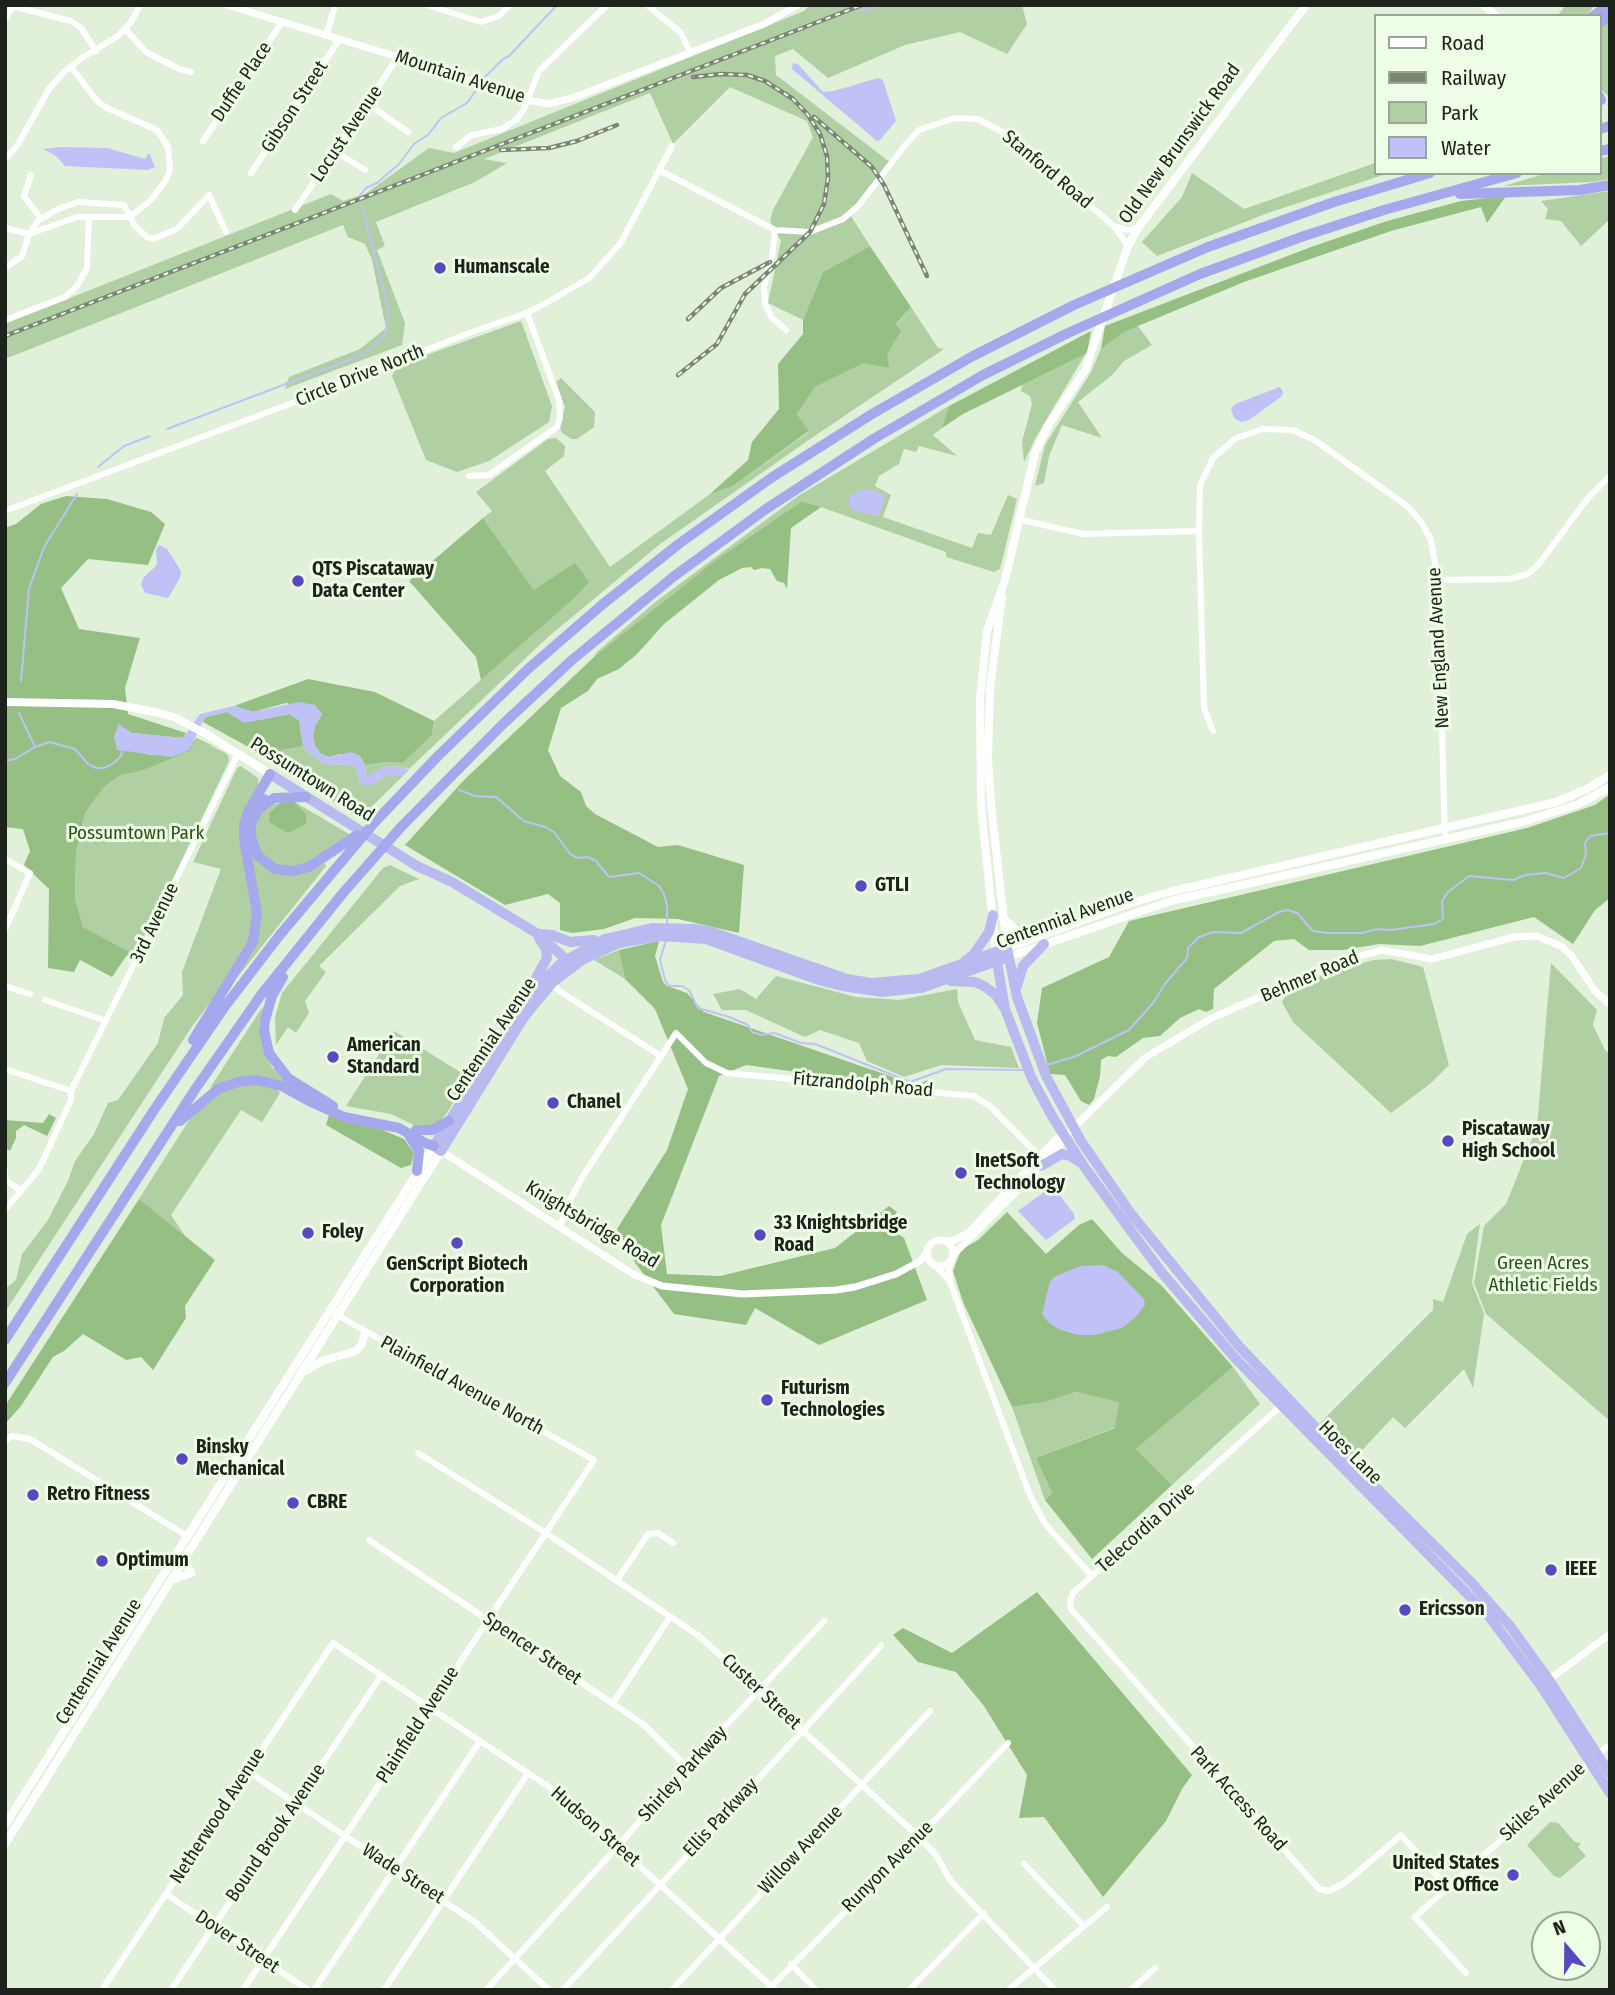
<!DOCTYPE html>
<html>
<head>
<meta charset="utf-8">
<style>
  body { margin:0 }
  #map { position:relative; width:1615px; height:1995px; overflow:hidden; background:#e0f0d9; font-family:"Fira Sans Condensed",sans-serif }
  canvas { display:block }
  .frame { position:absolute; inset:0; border:7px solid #1d231b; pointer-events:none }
  .legend { position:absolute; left:1374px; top:14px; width:228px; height:161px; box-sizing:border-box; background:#edfde6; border:2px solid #9aa695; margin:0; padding:9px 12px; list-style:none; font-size:21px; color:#1d231b }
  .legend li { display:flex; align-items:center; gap:14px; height:35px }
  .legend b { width:35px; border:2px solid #9aa695 }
  .north { position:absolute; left:1531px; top:1911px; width:70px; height:70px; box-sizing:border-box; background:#edfde6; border:2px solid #9aa695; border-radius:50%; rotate:340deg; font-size:19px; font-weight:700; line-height:28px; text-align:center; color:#1d231b }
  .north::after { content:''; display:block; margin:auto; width:24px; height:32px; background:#574ac1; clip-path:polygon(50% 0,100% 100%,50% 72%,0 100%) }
</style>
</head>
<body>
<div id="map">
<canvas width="1615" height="1995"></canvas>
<div class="frame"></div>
<ul class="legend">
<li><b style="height:9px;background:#fff"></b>Road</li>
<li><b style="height:9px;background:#7a8576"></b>Railway</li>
<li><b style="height:19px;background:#b0cfa2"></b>Park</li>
<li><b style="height:19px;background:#bfc1f7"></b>Water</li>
</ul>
<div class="north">N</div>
</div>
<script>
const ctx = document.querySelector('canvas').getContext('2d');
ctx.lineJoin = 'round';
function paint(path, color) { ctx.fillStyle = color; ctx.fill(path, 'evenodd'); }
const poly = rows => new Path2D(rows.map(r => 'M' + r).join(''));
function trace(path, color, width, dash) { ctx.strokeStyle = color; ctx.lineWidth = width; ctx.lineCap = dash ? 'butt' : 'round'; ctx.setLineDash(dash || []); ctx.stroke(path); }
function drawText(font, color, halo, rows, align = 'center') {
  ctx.font = font + ' "Fira Sans Condensed",sans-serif'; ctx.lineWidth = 6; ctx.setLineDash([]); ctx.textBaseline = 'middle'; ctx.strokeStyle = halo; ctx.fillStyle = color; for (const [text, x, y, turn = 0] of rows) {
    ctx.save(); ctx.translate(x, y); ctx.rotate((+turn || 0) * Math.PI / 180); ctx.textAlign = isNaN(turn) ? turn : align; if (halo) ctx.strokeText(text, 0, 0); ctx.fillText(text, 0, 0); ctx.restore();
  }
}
const green = poly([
  [810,5,1022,5,1027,24,1007,54,960,32,905,45,828,78,793,49,775,56,776,75,891,163,849,213,870,246,823,272,803,320,768,303,781,241,770,221,773,210,813,137,807,121,730,87,673,144,650,93,484,159,507,163,475,182,376,222,385,246,377,250,405,323,402,345,285,389,289,377,360,349,386,328,372,260,365,244,348,237,343,225,5,359,5,324,331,194,343,201,365,194,429,148,454,153,804,11],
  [1566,5,1595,5,1586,16,1557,16],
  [1610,21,1610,98,1599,87,1599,31],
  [1610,156,1610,179,1592,182,1504,186,1547,173,1599,173,1599,159],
  [1375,163,1375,173,1389,173,1268,213,1157,256,1142,242,1182,197,1192,173,1244,209],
  [1610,191,1610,219,1581,246,1561,221,1545,219,1548,209,1541,201],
  [911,307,938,348,944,349,813,437,660,544,548,637,409,769,404,767,386,766,366,778,365,765,386,762,403,763,432,735,434,721,578,595,589,582,534,590,483,518,492,511,476,492,548,439,556,438,565,446,564,456,545,471,610,567,710,494,733,486,809,432,797,414,815,387,864,363,887,355,901,331,896,325],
  [521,321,552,406,549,422,489,461,457,472,426,460,392,376,396,366],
  [1138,326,1152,345,1124,361,1111,376,1078,402,1102,438,1062,425,1049,456,1044,483,1035,486,1045,445,1091,372,1101,349,1123,333],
  [1086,353,1036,437,1024,462,1022,442,1032,404,1030,396,1021,391,1022,385],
  [561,378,595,412,594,427,577,439,571,439,561,432,560,425,565,407,556,382],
  [949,406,942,428,933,435,957,456,919,446,916,452,904,449,899,464,879,476,875,486,891,495,883,517,972,548,978,533,991,535,1008,495,1017,499,1000,569,994,572,946,557,946,552,821,507,594,657,597,652,654,603,798,496],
  [196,740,224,752,228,755,229,761,134,961,83,927,75,899,76,852,85,813,104,787,121,775,138,772],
  [303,746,310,754,324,764,354,765,360,783,366,785,374,784,386,776,403,776,359,819,272,760,282,750],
  [241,766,258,778,258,787,242,818,253,907,252,934,235,969,191,1028,5,1312,5,1289,16,1280,22,1254,48,1220,68,1181,75,1161,94,1134,108,1103,118,1100,158,1043,164,1018,183,995,182,972,221,869,193,862,237,768],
  [293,801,349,834,307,865,297,867,275,865,259,851,254,833,255,825,260,813,268,805],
  [250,852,266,867,313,869,325,863,326,866,236,979,256,939],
  [390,865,419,879,400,886,319,966,326,972,305,1001,309,1013,296,1033,288,1027,276,1045,275,1017,282,993,383,868],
  [619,950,625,979,594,960],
  [1391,959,1423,967,1449,1065,1430,1084,1391,1113,1293,1022,1282,1002,1286,995,1323,975,1373,960],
  [1551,963,1597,1010,1593,1025,1605,1050,1610,1054,1610,1421,1486,1314,1474,1283,1484,1226,1506,1204,1537,1127],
  [776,976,856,997,899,1000,957,989,958,1002,975,1040,1011,1047,1019,1068,941,1065,904,1077,867,1061,859,1043,820,1030,805,1037,746,1010,722,1010,713,994,740,989,756,999],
  [263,1006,259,1026,264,1052,273,1069,275,1068,289,1084,239,1077,210,1088],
  [394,1031,468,1077,447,1113,437,1125,416,1126,391,1114,346,1106],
  [254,1085,273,1085,280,1093,262,1122,241,1110,171,1215,186,1237,139,1199,193,1114,208,1100,230,1088],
  [1480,1224,1472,1283,1484,1314,1473,1388,1464,1369,1405,1428,1393,1417,1352,1461,1318,1425,1433,1310,1433,1299,1443,1302,1467,1234],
  [1233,1367,1260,1404,1172,1485,1136,1449],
  [1076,1392,1120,1402,1116,1427,1036,1458,1052,1493,1045,1500,1012,1407,1045,1402],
  [1550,1822,1558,1823,1575,1842,1581,1843,1578,1847,1586,1856,1560,1878,1554,1876,1527,1845]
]);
const forest = poly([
  [1506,196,1487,223,1481,207,1391,231,1244,282,1138,326,1123,333,1101,349,1105,326,1311,247,1387,221,1461,201],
  [870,246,911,307,896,324,901,331,887,355,889,368,864,363,815,387,797,414,809,431,733,486,710,494,748,460,752,442,779,409,778,364,803,334,803,320,823,272],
  [1091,331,1087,353,963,414,942,428,949,406],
  [66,496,107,499,151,512,165,524,148,565,88,559,61,588,79,629,140,638,125,688,128,714,186,733,183,738,131,733,138,752,152,755,189,750,196,738,219,749,196,740,189,751,138,772,121,775,104,787,85,813,76,852,75,899,83,927,129,952,112,977,80,960,74,972,48,968,49,889,24,865,30,851,23,829,5,827,5,528,16,524,41,504],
  [801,502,821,507,791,528,787,589,784,583,777,581,770,569,762,568,754,570,751,567,742,568,719,580,664,624,637,654,619,669,597,679,588,691,561,708,548,750,560,776,581,792,586,806,595,814,658,847,678,845,744,865,739,933,678,919,635,918,604,929,572,933,560,930,560,903,548,894,505,905,405,845,464,780,594,657,715,561],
  [483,518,534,590,575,563,589,582,578,595,481,680,476,657,409,581],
  [308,679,375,692,434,721,432,735,403,763,386,762,365,765,359,755,340,754,329,757,321,754,315,746,313,736,315,726,322,714,286,703,253,712,234,706],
  [227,712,259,720,289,714,299,720,303,746,282,750,272,760,203,722,205,717],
  [1610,794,1610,898,1595,910,1573,944,1534,917,1420,946,1379,944,1343,950,1309,950,1294,939,1274,941,1214,989,1213,1009,1206,1012,1199,1009,1180,1018,1160,1036,1143,1038,1116,1057,1108,1056,1101,1060,1100,1076,1094,1099,1089,1105,1081,1101,1065,1075,1050,1074,1037,1023,1042,988,1109,957,1129,921,1527,828,1595,805],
  [293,801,306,814,306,824,288,833,269,822,270,813,281,802],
  [659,941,655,956,663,982,667,986,687,993,704,1012,916,1085,928,1080,921,1089,746,1065,719,1076,661,1225,667,1274,720,1276,835,1248,889,1206,897,1212,888,1227,904,1238,927,1300,819,1345,755,1308,746,1325,674,1314,636,1264,617,1229,667,1150,688,1089,655,1009,625,979,619,950],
  [49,1114,56,1118,47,1136,24,1125,16,1131,16,1138,10,1151,5,1148,5,1120,43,1123],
  [329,1115,378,1128,404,1139,414,1153,411,1165,401,1168,326,1125],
  [139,1199,215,1260,185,1306,186,1318,153,1370,141,1357,126,1360,83,1334,64,1351,53,1357,21,1406,5,1424,5,1406],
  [1007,1212,1046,1254,1079,1225,1092,1219,1122,1253,1161,1285,1233,1367,1136,1449,1172,1485,1092,1559,1045,1500,1052,1493,1036,1458,1115,1428,1119,1402,1076,1392,1045,1402,1012,1407,963,1302,953,1271,961,1250,978,1240],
  [1037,1592,1192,1775,1182,1789,1166,1821,1103,1897,1044,1817,1019,1818,1027,1775,984,1706,956,1672,918,1662,893,1635,903,1628,952,1653]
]);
const water = poly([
  [793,63,798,64,823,92,834,91,878,78,883,80,896,121,880,140,877,141,792,69],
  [61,147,107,148,145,159,149,153,155,167,148,170,65,166,56,156,43,149],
  [1280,387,1283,392,1282,396,1249,420,1241,422,1234,418,1231,409,1235,404],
  [863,489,876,491,885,496,880,513,876,516,852,510,848,503,850,496],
  [159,545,167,549,181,571,180,578,168,598,145,593,141,585,143,578,157,565,156,550],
  [299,702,315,705,322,714,315,726,313,736,315,746,321,754,329,757,351,752,359,755,365,765,366,777,386,766,404,767,409,770,403,776,386,776,374,784,366,786,360,783,354,765,324,764,310,754,303,746,299,720,289,714,244,723,227,712,205,717,189,750,172,757,117,750,114,736,119,724,132,733,183,738,200,714,234,706,253,712],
  [1051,1187,1055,1189,1074,1214,1075,1219,1046,1240,1018,1211],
  [1103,1265,1118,1272,1144,1299,1145,1305,1135,1318,1122,1328,1095,1335,1078,1335,1058,1329,1048,1322,1042,1314,1050,1281,1056,1276,1081,1266]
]);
const stream = poly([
  [851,5,853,5],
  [859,10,867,10,878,5],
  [484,78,503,59,509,56,557,5],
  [359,197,366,188,377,183,399,164,414,144,428,135,441,118,467,103,477,89],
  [167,429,357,357,369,350,385,335,389,311,362,206],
  [98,467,124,446,150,436],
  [21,681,29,589,44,547,77,494],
  [19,713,35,747],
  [5,761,15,759,35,747,49,742,75,749,88,764,96,768,104,768,114,763,121,756,122,751],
  [459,790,475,796,496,797,524,821,545,827,554,832,570,854,578,858,588,857,596,861,609,877,639,873,659,886,664,894,667,906,667,924],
  [666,940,660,960,665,980,669,986,682,986,689,990,698,1008,729,1017,748,1025,752,1032,761,1035,774,1033,801,1043,815,1044,910,1082,946,1069,1025,1070],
  [1047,1065,1076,1056,1129,1030,1153,1003,1165,984,1187,958,1188,948,1199,937,1213,932,1241,933,1279,912,1288,910,1297,913,1313,931,1328,933,1362,933,1377,929,1391,930,1434,924,1443,919,1442,901,1448,892,1469,876,1513,880,1525,875,1546,873,1564,878,1581,868,1586,854,1585,843,1590,836,1610,833]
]);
const minor = poly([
  [8,5,71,21,81,28,96,51],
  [427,5,481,22,499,16,510,5],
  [647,5,681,33,690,52],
  [5,20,12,7],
  [125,29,146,52,179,69,191,72],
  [326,36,335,5],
  [368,104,408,132],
  [203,141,282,22],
  [456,147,472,135,502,129,517,119,524,109,539,71,607,5],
  [336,152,365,170],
  [5,159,17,146,49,89,64,72,82,58,118,36,131,22,140,5],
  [659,170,775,230,810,232,843,219,858,206,906,144,919,130,955,118,978,119,1008,135,1115,227,1128,246],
  [251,173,339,40],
  [31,175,24,196,41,219],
  [295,210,398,57],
  [1117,227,1128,230,1138,228],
  [5,228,29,234,77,217,130,217,151,200,166,180,170,170,168,147,157,130,107,108,98,102,71,67],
  [775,230,772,257,764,286,765,304,772,318,786,330],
  [5,268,22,256,29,234,38,221,58,209,78,202,124,205,135,226,147,237,153,239,177,229,209,195,226,232],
  [5,320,65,297,77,286,87,268,89,217],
  [469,476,489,475,557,427,560,418,559,400,527,313],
  [5,511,295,402,469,333,527,313,548,302,589,278,620,244,672,146],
  [1018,519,1083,534,1199,531],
  [1438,580,1509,579,1528,574,1539,564,1588,498,1610,476],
  [1213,731,1204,708,1199,534,1200,485,1213,458,1236,438,1263,429,1293,430,1316,441,1407,506,1421,522,1431,540,1438,580,1445,840],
  [5,859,30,873,5,930],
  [552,983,559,991,661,1056],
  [5,986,30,994],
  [45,1000,106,1021],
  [5,1069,71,1091],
  [5,1169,5,1179],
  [5,1180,21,1191],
  [5,1210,39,1169,71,1100,71,1091,238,754],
  [560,1227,568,1203,583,1176,676,1033,706,1063,727,1073,974,1096,990,1106,1040,1157],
  [952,1259,949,1267,950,1282,1031,1498,1046,1525,1092,1576],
  [935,1265,948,1279],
  [1284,1403,1073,1593,1070,1601,1071,1609,1319,1889,1329,1891,1345,1883,1401,1835,1448,1888],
  [5,1441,12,1436,30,1439,187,1536],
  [418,1453,546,1533,699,1636,919,1837,936,1855,950,1880,1055,1990],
  [369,1540,643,1724,687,1767],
  [618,1579,648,1534,658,1533,673,1543],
  [613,1703,670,1617],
  [247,1771,475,1922,549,1990],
  [1024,1864,1083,1925],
  [166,1894,308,1990],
  [791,1964,816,1990],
  [1466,1973,1415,1917,1597,1754,1610,1745],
  [102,1990,333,1643,564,1797,771,1986],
  [171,1990,381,1676],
  [243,1990,594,1460,330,1311],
  [314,1990,480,1741],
  [384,1990,528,1773],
  [486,1990,618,1846,687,1767,824,1621],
  [563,1990,881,1646],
  [672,1990,930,1711],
  [768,1990,919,1837,1008,1743],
  [909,1990,984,1913],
  [1008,1990,1107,1907],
  [1131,1990,1155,1968]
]);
const tertiary = poly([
  [227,5,398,57,527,100,548,104,575,97,764,24,798,5],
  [441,1151,633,1274,662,1286,743,1294,836,1290,855,1287,896,1274,920,1261,927,1253],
  '927 1253a13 13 0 1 1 26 0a13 13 0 1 1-26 0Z',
  [946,1241,955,1240,969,1232,1056,1139,1065,1136],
  [953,1255,1036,1172,1060,1145,1065,1136,1146,1057,1210,1019,1336,963,1382,950,1432,959,1514,937,1536,936,1561,946,1571,955,1595,991,1610,1004],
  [1546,1682,1610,1634]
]);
const secondary = poly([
  [1483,5,1497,16],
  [1002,597,990,688,988,758,991,804,1007,948,1131,903,1169,892,1556,802,1587,789,1610,775],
  [5,702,113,704,155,712,174,717,206,734,270,774],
  [1003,918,1018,932,1029,937,1035,936],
  [996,952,981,805,980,698,987,631,1005,580,1035,453,1049,424,1085,370,1128,246,1138,228,1306,5],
  [1008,957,1171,901,1522,822,1579,804,1610,787],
  [307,1370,322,1361,356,1351,362,1344,365,1332],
  [174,1579,191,1573,186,1562,187,1556],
  [5,1825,434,1146],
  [5,1844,441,1151]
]);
const trunk = poly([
  [270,774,417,866,452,882,538,934,570,963],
  [540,934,552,935,570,942,594,940],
  [996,956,1005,1009,1032,1079,1052,1116,1083,1165,1131,1231,1163,1274,1235,1358,1488,1615,1541,1686,1610,1793],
  [1008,957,921,988,882,992,842,986,819,980,706,939,660,936,619,943,582,960,552,983,524,1017,441,1151,434,1146,526,998,561,963,605,939,652,928,695,929,712,932,847,979,871,983,919,979,1007,948,1017,997,1046,1076,1081,1141,1132,1215,1238,1345,1316,1428,1472,1583,1510,1626,1549,1680,1610,1774],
  [965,961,973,955,989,932,993,915],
  [535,980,547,958,546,949,539,938],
  [951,981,975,982,984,986,996,995,1003,1006],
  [1017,986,1023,966,1044,944],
  [1041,1166,1062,1154,1070,1156,1080,1162]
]);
const motorway = poly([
  [1593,16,1610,5],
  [1599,24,1610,16],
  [1599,96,1601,100],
  [1599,129,1610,126],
  [1599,151,1610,149],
  [1460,194,1580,190,1610,185],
  [264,799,251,823,251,837,258,856,275,869,293,871,309,867,357,835],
  [260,808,274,798,306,797],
  [283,977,272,996,265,1020,264,1030,269,1053,288,1078,333,1106],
  [193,1040,253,942,257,913,244,839,244,824,249,810,270,774],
  [180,1121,218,1089,238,1082,257,1080,282,1086,311,1102,344,1117,399,1128,425,1143,434,1146],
  [416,1130,432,1130,449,1121],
  [410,1137,419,1151,417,1171],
  [5,1340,154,1110,226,1005,279,936,374,823,438,756,528,669,603,604,680,543,771,478,872,414,973,356,1074,305,1208,247,1334,202,1430,173],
  [5,1383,196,1088,261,995,343,893,402,826,503,724,572,660,673,577,766,509,875,438,983,375,1068,333,1200,274,1304,236,1384,210,1517,173]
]);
const rail = poly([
  [814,117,872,167,884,185,927,276],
  [501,150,549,148,577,141,617,125],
  [688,319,721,288,770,262],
  [5,336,862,5],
  [678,375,717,344,745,294,810,232,824,204,828,178,827,156,820,134,808,115,793,99,765,81,747,75,721,74,693,77]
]);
const markers = [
  [440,268,7,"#574ac1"],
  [298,581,7,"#574ac1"],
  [861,886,7,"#574ac1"],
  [333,1057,7,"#574ac1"],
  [553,1103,7,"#574ac1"],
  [1448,1141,7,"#574ac1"],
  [961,1173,7,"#574ac1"],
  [308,1233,7,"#574ac1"],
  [760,1235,7,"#574ac1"],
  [457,1243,7,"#574ac1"],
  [767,1400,7,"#574ac1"],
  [182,1459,7,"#574ac1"],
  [33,1495,7,"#574ac1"],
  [293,1503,7,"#574ac1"],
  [102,1561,7,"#574ac1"],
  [1551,1570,7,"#574ac1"],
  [1405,1610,7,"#574ac1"],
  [1513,1875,7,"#574ac1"]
];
const streetNames = [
  ["Mountain Avenue",460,77,18],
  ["Duffie Place",242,82,-56],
  ["Gibson Street",295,107,-57],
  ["Locust Avenue",347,134,-56],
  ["Old New Brunswick Road",1180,144,-54],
  ["Stanford Road",1047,170,40],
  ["Circle Drive North",360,376,-22],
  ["New England Avenue",1439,648,-93],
  ["Possumtown Road",312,780,32],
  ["Centennial Avenue",1065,919,-20],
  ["3rd Avenue",155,923,-64],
  ["Behmer Road",1310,977,-23],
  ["Centennial Avenue",492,1040,-56],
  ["Fitzrandolph Road",863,1085,5],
  ["Knightsbridge Road",592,1225,31],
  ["Plainfield Avenue North",462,1386,29],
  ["Hoes Lane",1350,1453,45],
  ["Telecordia Drive",1146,1528,-42],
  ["Spencer Street",532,1649,34],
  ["Centennial Avenue",99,1662,-58],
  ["Custer Street",761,1692,43],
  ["Plainfield Avenue",418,1725,-57],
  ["Shirley Parkway",683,1774,-48],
  ["Park Access Road",1238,1799,48],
  ["Skiles Avenue",1543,1802,-42],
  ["Netherwood Avenue",218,1816,-57],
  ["Ellis Parkway",721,1818,-47],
  ["Hudson Street",595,1827,41],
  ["Bound Brook Avenue",276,1833,-56],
  ["Willow Avenue",801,1850,-47],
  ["Runyon Avenue",888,1867,-45],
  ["Wade Street",403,1874,33],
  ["Dover Street",237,1942,34]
];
const poiNames = [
  ["Humanscale",454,268],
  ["QTS Piscataway",312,570],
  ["Data Center",312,592],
  ["GTLI",875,886],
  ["American",347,1046],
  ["Standard",347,1068],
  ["Chanel",567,1103],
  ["Piscataway",1462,1130],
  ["High School",1462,1152],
  ["InetSoft",975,1162],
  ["Technology",975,1184],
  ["33 Knightsbridge",774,1224],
  ["Road",774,1246],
  ["Foley",322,1233],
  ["GenScript Biotech",457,1265,"center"],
  ["Corporation",457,1287,"center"],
  ["Futurism",781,1389],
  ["Technologies",781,1411],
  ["Binsky",196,1448],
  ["Mechanical",196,1470],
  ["Retro Fitness",47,1495],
  ["CBRE",307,1503],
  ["Optimum",116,1561],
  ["IEEE",1565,1570],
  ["Ericsson",1419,1610],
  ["United States",1499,1864,"right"],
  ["Post Office",1499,1886,"right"]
];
const parkNames = [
  ["Possumtown Park",136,834],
  ["Green Acres",1543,1264],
  ["Athletic Fields",1543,1286]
];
paint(green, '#b0cfa2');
paint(forest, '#96bf83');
paint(water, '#bfc1f7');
trace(stream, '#bfc1f7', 2);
trace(minor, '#fff', 6);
trace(tertiary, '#fff', 7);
trace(secondary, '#fff', 8);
trace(trunk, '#b8baf0', 10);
trace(motorway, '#a6a8ed', 10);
trace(rail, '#7a8576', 4.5);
trace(rail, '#edfde6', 2, [5]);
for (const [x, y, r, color] of markers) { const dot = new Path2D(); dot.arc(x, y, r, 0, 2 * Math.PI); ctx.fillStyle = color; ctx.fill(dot); trace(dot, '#edfde6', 2.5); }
drawText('19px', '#1d231b', '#edfde6', streetNames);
drawText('bold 19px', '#1d231b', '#edfde6', poiNames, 'left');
drawText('19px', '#2a5013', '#edfde6', parkNames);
</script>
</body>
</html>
